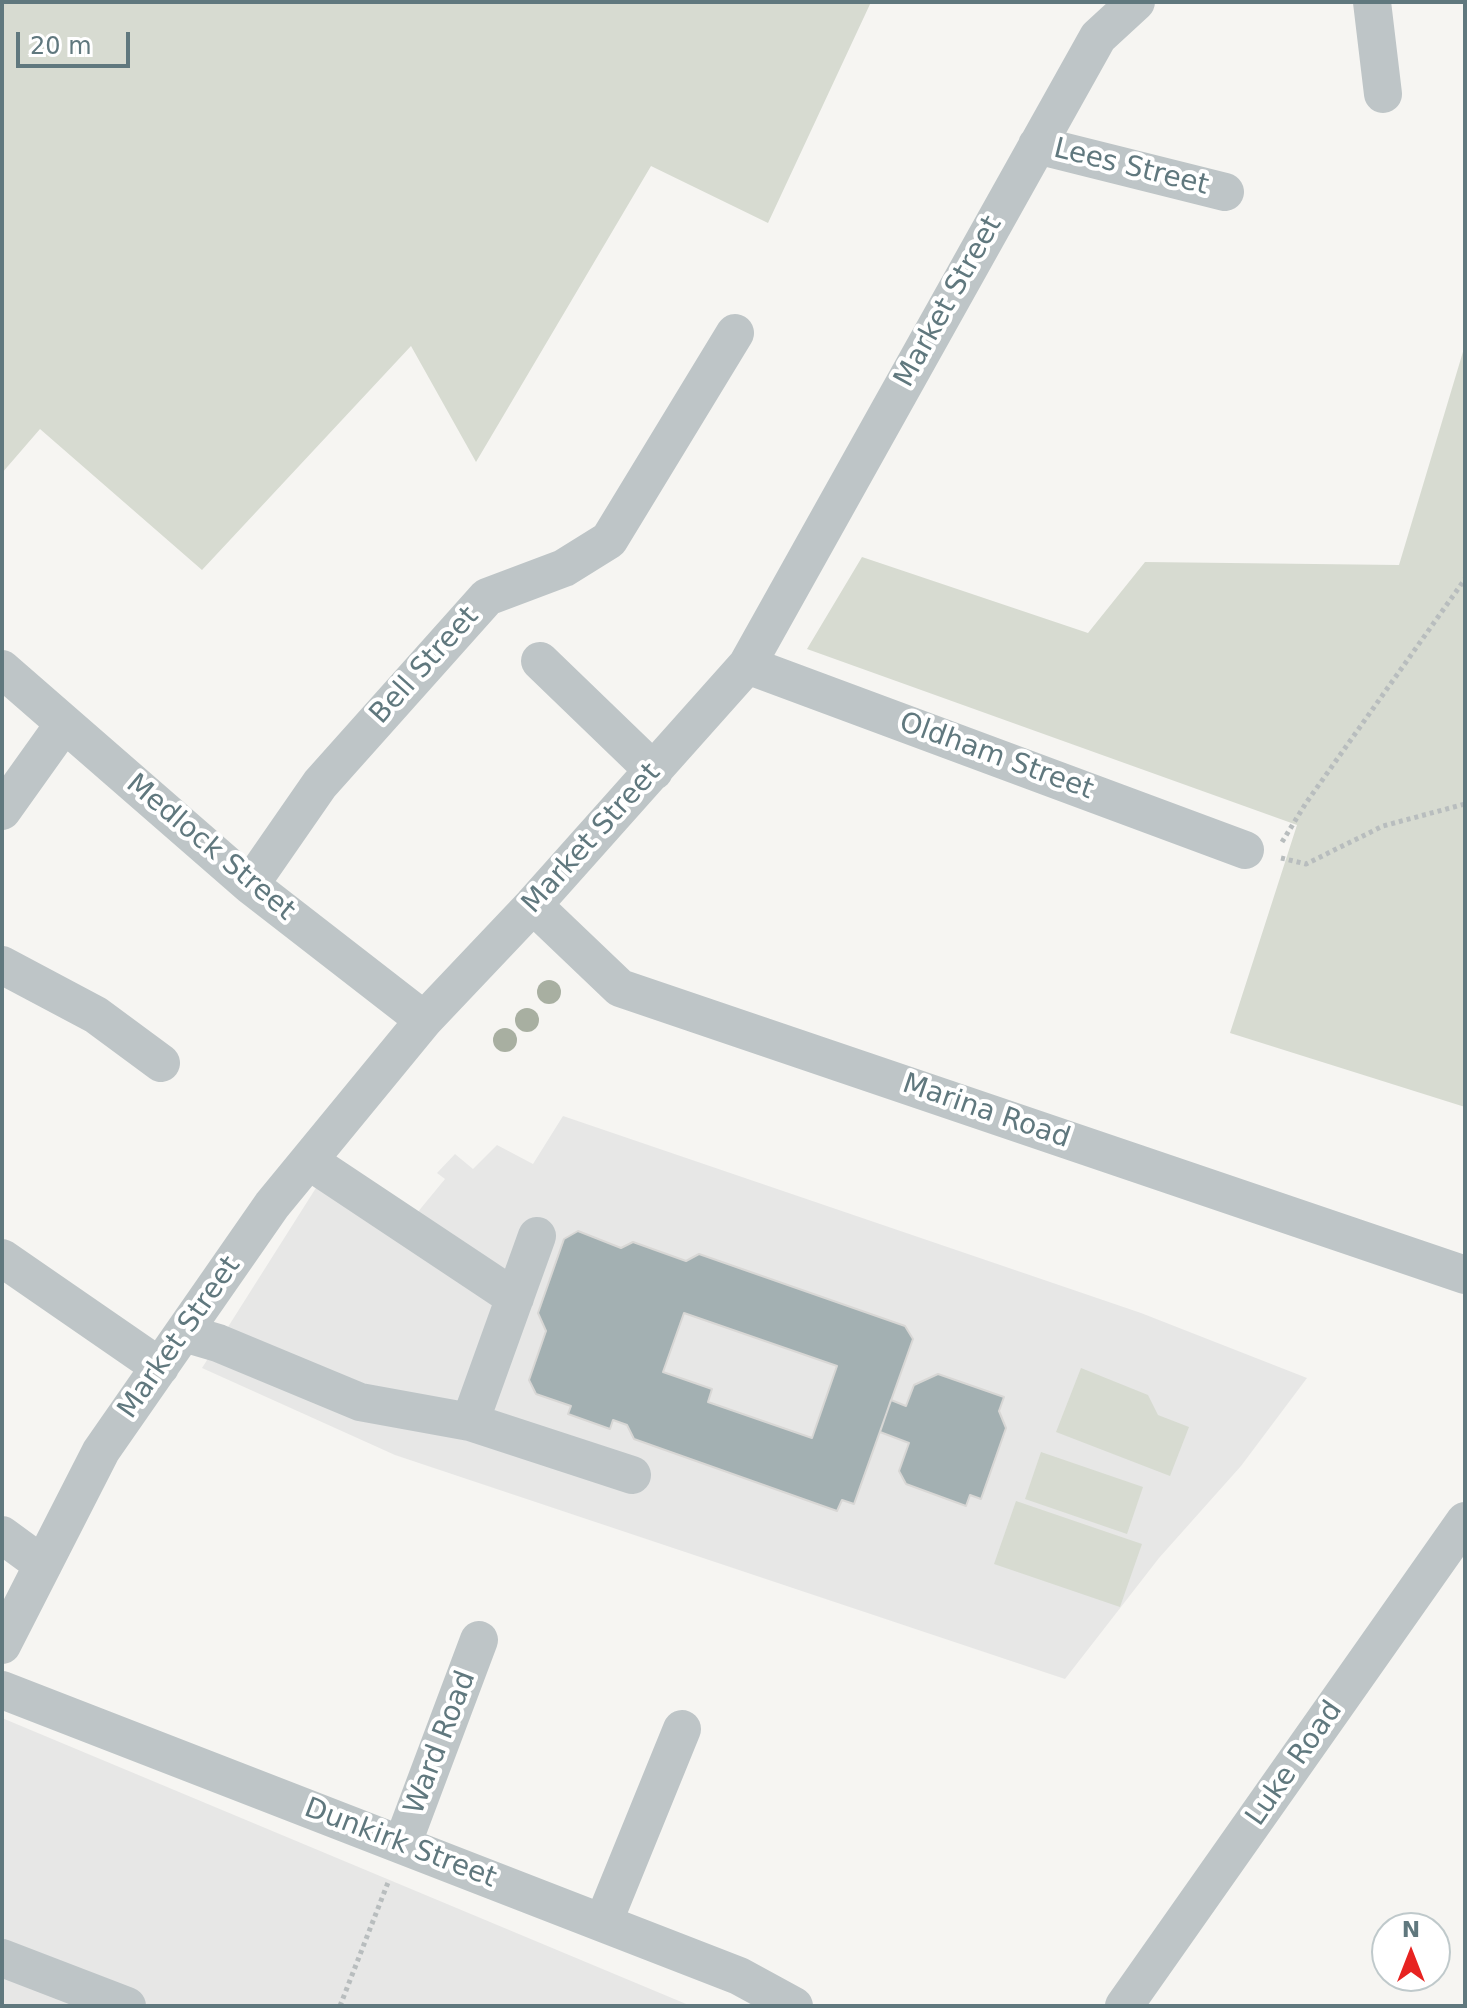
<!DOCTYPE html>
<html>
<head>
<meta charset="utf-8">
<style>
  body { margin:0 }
  #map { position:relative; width:1467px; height:2008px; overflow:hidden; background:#f6f5f2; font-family:"DejaVu Sans",sans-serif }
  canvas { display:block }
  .frame { position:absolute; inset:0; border:4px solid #60787e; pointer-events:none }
  .north { position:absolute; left:1371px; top:1912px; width:80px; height:80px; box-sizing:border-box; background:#fff; border:2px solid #bfc9cb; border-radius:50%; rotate:0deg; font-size:22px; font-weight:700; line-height:32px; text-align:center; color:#60787e }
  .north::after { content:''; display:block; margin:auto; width:28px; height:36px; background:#e72321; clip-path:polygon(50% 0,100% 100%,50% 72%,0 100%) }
  .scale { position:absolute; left:16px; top:32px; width:114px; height:36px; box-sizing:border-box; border:4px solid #60787e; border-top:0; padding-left:10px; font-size:24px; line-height:28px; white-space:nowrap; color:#60787e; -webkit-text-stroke:6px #fff; paint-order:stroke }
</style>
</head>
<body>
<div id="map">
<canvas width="1467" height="2008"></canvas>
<div class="frame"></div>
<div class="north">N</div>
<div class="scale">20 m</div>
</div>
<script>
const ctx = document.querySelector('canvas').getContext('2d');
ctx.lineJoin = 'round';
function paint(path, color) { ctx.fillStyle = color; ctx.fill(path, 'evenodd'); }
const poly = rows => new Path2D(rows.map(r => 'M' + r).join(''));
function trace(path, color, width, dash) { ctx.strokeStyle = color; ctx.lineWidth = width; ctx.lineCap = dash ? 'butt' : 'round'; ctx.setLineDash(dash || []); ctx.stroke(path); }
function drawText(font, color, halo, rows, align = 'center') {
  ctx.font = font + ' "DejaVu Sans",sans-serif'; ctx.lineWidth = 8; ctx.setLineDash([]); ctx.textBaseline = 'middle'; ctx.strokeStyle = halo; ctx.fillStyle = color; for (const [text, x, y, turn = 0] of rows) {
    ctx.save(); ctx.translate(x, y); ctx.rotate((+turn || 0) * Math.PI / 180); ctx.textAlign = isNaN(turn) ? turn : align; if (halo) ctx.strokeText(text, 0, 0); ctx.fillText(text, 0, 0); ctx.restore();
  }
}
const built = poly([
  [563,1116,1141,1313,1307,1378,1241,1466,1159,1558,1065,1679,395,1455,202,1368,333,1161,417,1213,445,1179,437,1173,455,1154,473,1169,497,1145,533,1164],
  [2,1718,691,2006,2,2006]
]);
const green = poly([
  [2,2,871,2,768,223,651,166,476,462,411,346,202,570,40,429,2,473],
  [1465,345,1465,1107,1230,1033,1297,825,807,649,862,557,1088,633,1145,562,1399,565],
  [1081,1368,1148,1395,1158,1415,1189,1427,1170,1476,1056,1432],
  [1041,1452,1143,1487,1127,1534,1025,1499],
  [1016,1501,1142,1544,1120,1607,994,1564]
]);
const building = poly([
  [578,1231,621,1248,633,1242,686,1261,699,1254,905,1326,913,1339,854,1504,842,1500,837,1511,634,1439,627,1425,613,1420,610,1429,568,1414,571,1406,536,1394,529,1380,546,1331,538,1313,564,1239,578,1231],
  [684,1313,837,1366,812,1438,708,1402,712,1389,663,1372,684,1313],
  [938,1374,1004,1397,999,1411,1006,1428,981,1499,970,1495,966,1506,906,1484,899,1471,909,1443,880,1432,891,1400,906,1406,914,1385,938,1374]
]);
const path = poly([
  [1282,842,1306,803,1465,579],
  [1281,858,1306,864,1383,826,1465,804],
  [340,2006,389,1880]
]);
const minor = poly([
  [1372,2,1383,94],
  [1037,145,1225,192],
  [540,661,654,771],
  [747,665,1245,850],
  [2,669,250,885,424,1020],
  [2,811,64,724],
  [250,885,320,784,487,597,564,568,609,540,735,333],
  [533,905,620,988,1465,1275],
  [2,965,96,1015,161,1063],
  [309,1161,515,1298],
  [2,1258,160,1367],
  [184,1333,218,1343,360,1402,470,1422,632,1475],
  [470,1422,537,1236],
  [2,1535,43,1565],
  [2,1645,101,1451,272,1205,424,1020,533,905,747,665,1098,37,1136,2],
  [2,1690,739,1976,794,2006],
  [402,1845,479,1640],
  [603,1923,682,1729],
  [2,1958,127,2006],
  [1124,2006,1465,1521]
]);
const trees = [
  [549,992],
  [527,1020],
  [505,1040]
];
const streetNames = [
  ["Lees Street",1131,168,14],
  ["Market Street",949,302,-61],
  ["Bell Street",425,666,-48],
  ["Oldham Street",996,757,20],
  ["Market Street",592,839,-48],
  ["Medlock Street",210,848,40],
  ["Marina Road",986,1112,19],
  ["Market Street",180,1338,-55],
  ["Ward Road",441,1743,-69],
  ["Luke Road",1295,1764,-55],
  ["Dunkirk Street",400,1844,21]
];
paint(built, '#e7e7e6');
paint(green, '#d7dbd1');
paint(building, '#a3b0b2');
trace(building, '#d8d7d5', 2);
trace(path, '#b8bdbe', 5, [4, 4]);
trace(minor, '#bec5c7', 38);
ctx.fillStyle = '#a8afa1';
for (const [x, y] of trees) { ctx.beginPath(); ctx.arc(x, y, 12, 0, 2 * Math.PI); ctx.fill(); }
drawText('28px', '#60787e', '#fff', streetNames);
</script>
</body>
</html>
